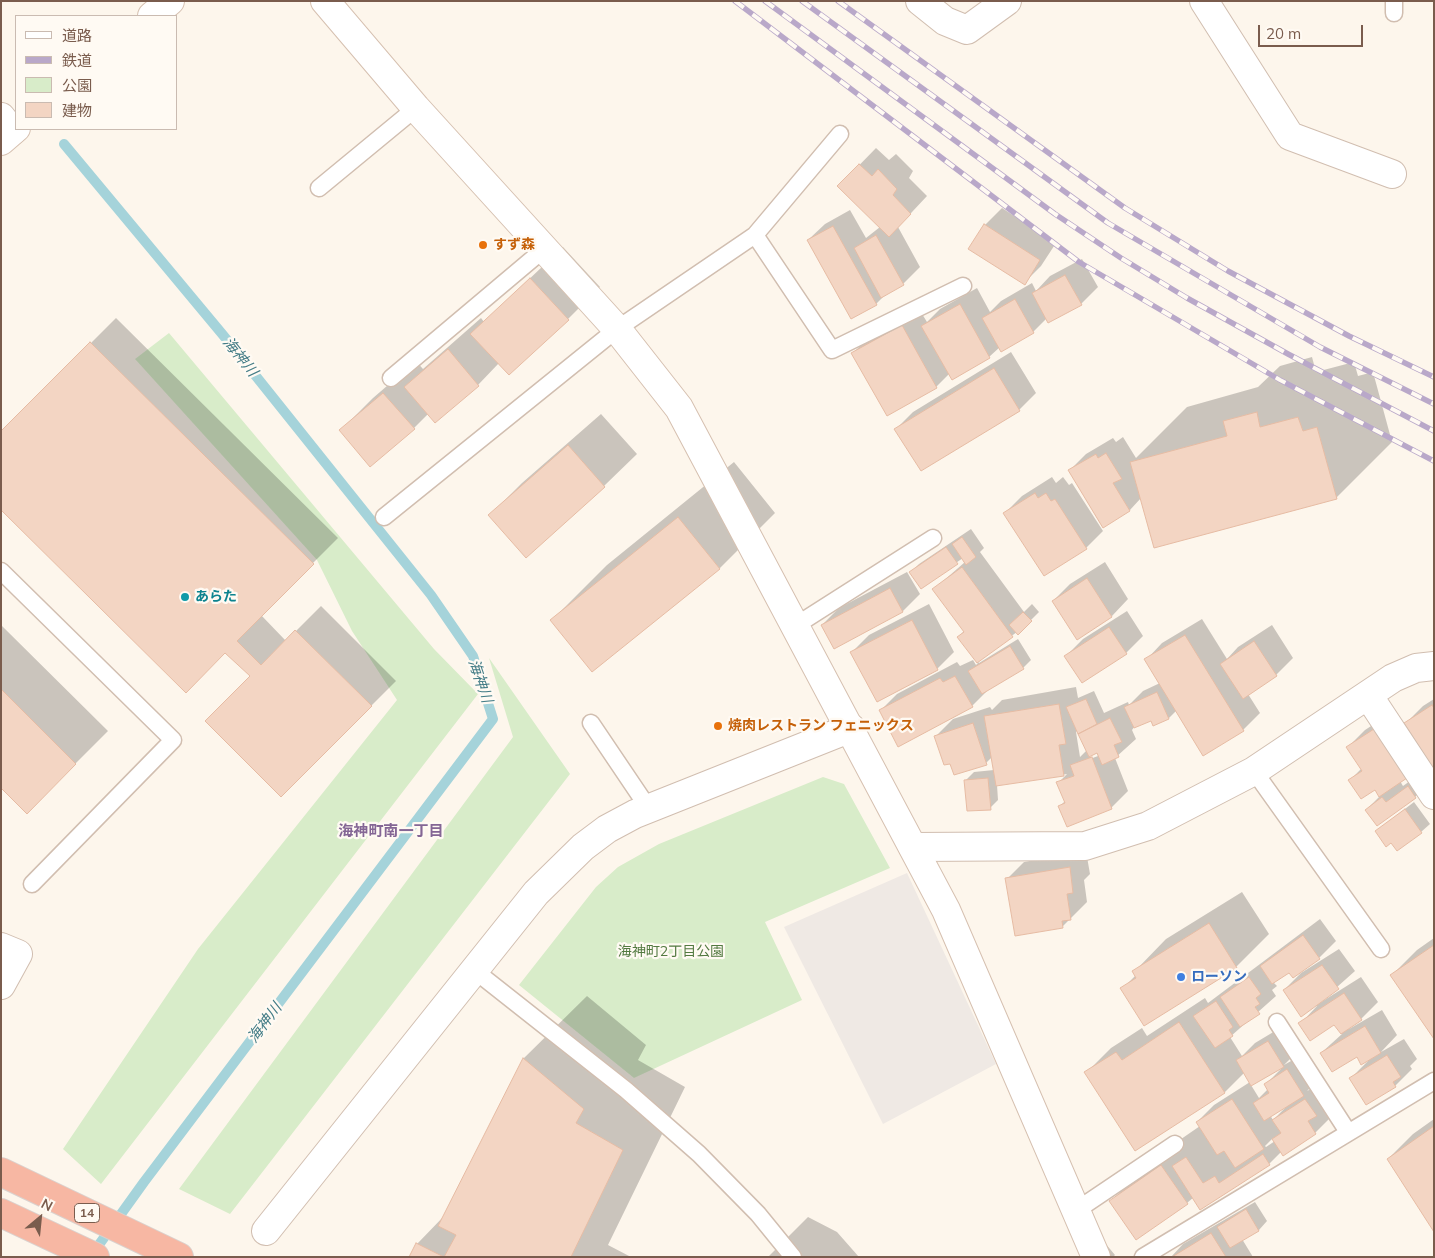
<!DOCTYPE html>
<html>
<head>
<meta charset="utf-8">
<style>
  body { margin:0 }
  #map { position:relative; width:1435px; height:1258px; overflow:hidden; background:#fdf6ec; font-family:Mulish,"Noto Sans JP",sans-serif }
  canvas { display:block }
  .frame { position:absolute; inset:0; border:2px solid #7a5c4d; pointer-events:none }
  .legend { position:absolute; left:15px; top:15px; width:162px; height:115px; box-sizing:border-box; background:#fffaf3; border:1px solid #cabbb1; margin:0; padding:6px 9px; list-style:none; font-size:15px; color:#7a5c4d }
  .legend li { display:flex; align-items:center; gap:10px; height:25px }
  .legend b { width:25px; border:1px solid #cabbb1 }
  .north { position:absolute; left:15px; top:1193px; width:50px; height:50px; -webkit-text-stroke:4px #fffaf3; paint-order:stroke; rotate:28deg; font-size:14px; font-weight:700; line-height:20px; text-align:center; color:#7a5c4d }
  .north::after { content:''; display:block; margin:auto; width:18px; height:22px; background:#7a5c4d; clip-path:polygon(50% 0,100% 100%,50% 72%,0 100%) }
  .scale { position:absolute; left:1258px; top:25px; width:105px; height:22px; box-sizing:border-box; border:2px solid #7a5c4d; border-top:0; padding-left:6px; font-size:15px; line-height:18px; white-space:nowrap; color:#7a5c4d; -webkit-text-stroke:4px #fffaf3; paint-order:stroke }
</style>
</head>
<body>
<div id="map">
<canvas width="1435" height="1258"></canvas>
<div class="frame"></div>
<ul class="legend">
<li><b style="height:6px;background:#fff"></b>道路</li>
<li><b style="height:6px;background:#b9a8c9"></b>鉄道</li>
<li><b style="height:14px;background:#d8ecc9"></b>公園</li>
<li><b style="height:14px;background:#f3d5c3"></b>建物</li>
</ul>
<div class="north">N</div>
<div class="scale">20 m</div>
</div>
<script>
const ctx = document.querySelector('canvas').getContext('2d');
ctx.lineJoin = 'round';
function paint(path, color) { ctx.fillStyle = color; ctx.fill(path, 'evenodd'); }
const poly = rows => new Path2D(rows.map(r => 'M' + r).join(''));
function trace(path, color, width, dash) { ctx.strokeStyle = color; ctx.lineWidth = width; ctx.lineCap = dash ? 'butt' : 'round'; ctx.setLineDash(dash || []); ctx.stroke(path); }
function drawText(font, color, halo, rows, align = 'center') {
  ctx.font = font + ' Mulish,"Noto Sans JP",sans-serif'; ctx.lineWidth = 4.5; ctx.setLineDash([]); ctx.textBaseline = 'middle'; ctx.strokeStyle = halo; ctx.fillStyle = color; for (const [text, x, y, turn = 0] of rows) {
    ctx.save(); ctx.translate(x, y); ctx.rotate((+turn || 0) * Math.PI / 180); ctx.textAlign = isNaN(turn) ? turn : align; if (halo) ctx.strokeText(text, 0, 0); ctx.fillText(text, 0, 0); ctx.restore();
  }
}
const industrial = poly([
  [907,873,996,1064,883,1124,784,927]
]);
const green = poly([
  [169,333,434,649,478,694,101,1184,63,1149,198,949,397,700,352,631,317,560,135,359],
  [489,658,570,774,230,1214,179,1189,513,737],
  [823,777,844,784,890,868,765,922,802,1000,634,1078,519,985,596,887,618,867,659,844]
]);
const shadow = poly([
  [876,148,889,160,896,154,913,171,909,178,927,196,898,227,920,267,903,284,887,293,876,304,851,318,808,240,825,224,850,210,866,238,880,227,839,186],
  [1002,208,1056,243,1041,266,1024,283,985,225],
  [563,247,600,287,568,319,499,363,478,385,428,414,414,428,341,430,373,398,416,361,423,369,481,318,484,322],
  [1082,259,1098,287,1081,304,1049,321,1047,318,1033,332,1000,347,989,357,949,374,936,387,887,414,853,353,870,336,919,309,927,322,940,309,977,288,990,312,1001,301,1032,283,1036,291,1050,276],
  [116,318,338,538,261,615,286,641,321,606,396,681,281,796,251,676,1,433],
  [1011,352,1036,393,1019,410,921,469,896,429,913,412],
  [1312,357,1316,372,1354,362,1358,376,1373,372,1392,442,1336,498,1141,498,1130,510,1103,527,1069,471,1086,454,1113,438,1116,442,1123,437,1136,458,1187,407,1258,387,1280,366],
  [601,414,637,454,604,486,490,515,522,483],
  [734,462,775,513,720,568,592,670,552,620,607,565],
  [1052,477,1056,483,1063,477,1069,485,1072,483,1103,531,1086,548,1005,513,1022,496],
  [971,529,984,548,980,552,1024,612,1032,604,1039,612,1018,633,1017,632,977,661,979,663,1018,639,1031,660,1023,668,989,689,972,706,880,711,897,694,957,662,960,666,973,660,976,665,978,663,958,637,964,631,934,589,965,562,963,558,921,587,911,572,919,564],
  [1105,562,1128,599,1112,616,1053,601,1070,584],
  [907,572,920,594,903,611,834,648,822,625,839,608],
  [929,604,954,652,937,669,877,700,852,652,869,635],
  [1127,611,1143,636,1126,653,1066,656,1083,639],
  [1202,619,1227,659,1238,647,1272,625,1293,658,1276,675,1248,694,1260,713,1243,730,1177,710,1169,718,1154,725,1151,719,1135,726,1132,730,1136,739,1115,758,1128,791,1111,808,1060,806,1065,801,1058,783,1067,774,997,785,998,800,990,808,966,780,974,772,994,770,992,757,986,763,950,762,936,736,953,719,990,707,992,710,1002,700,1076,687,1078,698,1094,691,1104,713,1128,702,1129,705,1143,691,1160,683,1146,660,1162,643],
  [1078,730,1087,750,1080,757,1076,732],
  [1097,753,1098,756,1090,759,1090,756],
  [1,625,108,731,27,812,1,786],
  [1434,699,1434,768,1406,723,1423,706],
  [1391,713,1400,781,1403,786,1425,770,1432,780,1415,797,1366,810,1380,796,1375,789,1350,780,1362,768,1348,747,1365,730],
  [1414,802,1430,824,1421,832,1391,841,1376,831],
  [1086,851,1090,874,1084,880,1087,902,1063,926,1016,934,1007,879,1024,862],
  [1242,892,1269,934,1236,967,1144,1024,1122,989,1136,975,1134,972,1166,939],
  [1320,919,1336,941,1319,958,1289,971,1273,982,1277,986,1272,990,1276,996,1230,1037,1242,1056,1255,1043,1285,1025,1300,1049,1284,1065,1305,1053,1320,1078,1307,1091,1323,1083,1332,1116,1315,1133,1282,1151,1269,1164,1194,1197,1187,1203,1111,1201,1155,1157,1200,1126,1197,1122,1214,1105,1250,1082,1245,1072,1225,1092,1136,1150,1086,1073,1111,1048,1142,1028,1147,1036,1205,998,1208,1003],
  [1282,1068,1265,1085,1268,1089,1259,1098,1251,1085],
  [1288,1105,1273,1120,1270,1115],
  [1273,1138,1275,1141,1266,1147,1265,1146],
  [1434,938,1434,1037,1392,975,1417,950],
  [1339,949,1355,971,1318,1004,1361,977,1378,1002,1361,1019,1348,1027,1349,1029,1382,1010,1397,1035,1381,1052,1404,1039,1417,1059,1410,1066,1412,1069,1395,1086,1351,1078,1368,1061,1357,1055,1321,1053,1342,1034,1335,1024,1300,1024,1317,1006,1284,990,1301,973],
  [587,996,646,1045,638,1060,685,1087,608,1245,631,1257,410,1257,417,1244,445,1215,524,1058],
  [1434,1119,1434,1230,1388,1159,1413,1134],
  [1255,1202,1267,1221,1259,1230,1242,1239,1253,1257,1171,1257,1183,1244],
  [808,1217,837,1232,859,1257,768,1257],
  [1105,1243,1115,1255,1113,1257,1088,1257]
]);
const stream = poly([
  [64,144,223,335,431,595,473,656,493,719,144,1182,93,1253]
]);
const building = poly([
  [859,164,872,176,878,169,897,189,893,195,911,214,889,237,837,186,859,164],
  [984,224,1040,260,1025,285,968,249,984,224],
  [833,226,877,305,851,319,807,240,833,226],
  [876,235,904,285,881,298,854,248,876,235],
  [1065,275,1082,305,1048,323,1032,293,1065,275],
  [530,278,569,320,509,375,470,334,530,278],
  [1015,299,1034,333,1001,352,982,318,1015,299],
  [960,304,990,358,952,380,921,326,960,304],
  [902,325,937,388,887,416,851,353,902,325],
  [90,342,314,564,237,641,261,665,295,630,372,706,281,797,205,721,250,676,225,653,186,693,1,510,1,431,90,342],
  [448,349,479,386,435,423,404,387,448,349],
  [994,368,1020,411,921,471,894,429,994,368],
  [383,393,415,429,370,467,339,430,383,393],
  [1257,412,1260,427,1298,417,1303,431,1317,427,1337,499,1154,548,1130,462,1227,436,1223,421,1257,412],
  [568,445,605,487,526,558,488,515,568,445],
  [1106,453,1122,479,1113,483,1130,511,1103,528,1068,470,1096,454,1098,458,1106,453],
  [1035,493,1038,498,1046,493,1051,501,1055,499,1087,549,1044,576,1003,513,1035,493],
  [678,517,720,569,592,672,550,620,678,517],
  [962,537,976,557,966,565,952,544,962,537],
  [946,547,958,564,921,589,909,572,946,547],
  [962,567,1013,637,977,663,957,637,964,632,932,589,962,567],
  [1087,578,1112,617,1077,640,1052,601,1087,578],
  [890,588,903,612,834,649,821,625,890,588],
  [1023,612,1032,621,1018,635,1009,625,1023,612],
  [912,620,938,670,877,702,850,652,912,620],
  [1109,627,1127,654,1082,683,1064,656,1109,627],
  [1185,635,1244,731,1203,756,1144,659,1185,635],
  [1254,641,1277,676,1243,699,1220,664,1254,641],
  [1010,646,1024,669,982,694,968,671,1010,646],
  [955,676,973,707,898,747,879,710,940,678,943,682,955,676],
  [1,689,76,764,27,814,1,788,1,689],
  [1157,692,1169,719,1153,726,1151,721,1134,728,1124,707,1157,692],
  [1086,699,1097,724,1078,734,1066,707,1086,699],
  [1059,704,1066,744,1059,745,1064,776,996,786,984,716,1059,704],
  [1432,705,1434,708,1434,770,1404,723,1432,705],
  [1110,718,1122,742,1114,745,1119,757,1102,765,1097,753,1089,757,1078,734,1110,718],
  [973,723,987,765,954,775,950,764,944,765,934,736,973,723],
  [1374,729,1407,778,1379,797,1375,790,1361,799,1348,780,1362,771,1346,747,1374,729],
  [1092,757,1112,809,1067,827,1058,806,1065,803,1056,782,1074,776,1070,765,1092,757],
  [988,778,991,810,967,811,964,780,988,778],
  [1408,786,1416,798,1377,826,1365,810,1382,797,1386,802,1408,786],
  [1405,809,1422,833,1397,851,1391,843,1386,847,1375,831,1405,809],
  [1070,867,1073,893,1067,894,1071,920,1062,921,1063,928,1015,936,1005,878,1070,867],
  [1209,923,1237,968,1144,1026,1120,988,1136,978,1132,971,1209,923],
  [1303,935,1320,959,1293,978,1289,973,1272,984,1260,966,1303,935],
  [1434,945,1434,1039,1390,975,1434,945],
  [1322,965,1339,989,1301,1017,1283,990,1322,965],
  [1249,977,1261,994,1256,998,1260,1004,1255,1007,1260,1014,1240,1027,1220,997,1249,977],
  [1344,993,1362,1020,1341,1034,1334,1025,1310,1041,1298,1023,1344,993],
  [1216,1001,1233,1027,1229,1030,1233,1036,1215,1048,1193,1016,1216,1001],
  [1179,1022,1225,1093,1135,1151,1084,1072,1116,1052,1122,1060,1179,1022],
  [1365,1026,1381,1053,1361,1065,1357,1057,1332,1072,1320,1053,1365,1026],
  [1268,1041,1284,1067,1251,1086,1236,1060,1268,1041],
  [1387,1055,1401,1077,1393,1082,1396,1087,1366,1105,1349,1078,1387,1055],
  [523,1058,584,1109,576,1123,623,1150,571,1257,444,1257,456,1235,438,1226,523,1058],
  [1287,1069,1304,1096,1264,1121,1253,1103,1269,1093,1264,1084,1287,1069],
  [1232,1099,1264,1149,1235,1168,1224,1151,1217,1155,1196,1122,1232,1099],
  [1305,1099,1317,1116,1308,1121,1316,1134,1283,1156,1272,1139,1281,1133,1272,1120,1305,1099],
  [1434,1126,1434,1232,1387,1159,1434,1126],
  [1263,1154,1270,1165,1200,1210,1172,1166,1186,1157,1203,1183,1215,1176,1219,1183,1263,1154],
  [1161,1165,1188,1204,1136,1240,1109,1201,1161,1165],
  [1246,1209,1259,1231,1230,1248,1217,1227,1246,1209],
  [1211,1233,1226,1257,1172,1257,1211,1233],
  [416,1243,444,1257,409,1257,416,1243]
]);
const lane = poly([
  [1394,13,1394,1],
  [319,188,416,108],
  [755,235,832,350,963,286],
  [391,378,543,250],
  [384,517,617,329,755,235,840,134],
  [1,571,173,740,32,884],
  [795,626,933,538],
  [591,723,649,809],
  [1254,771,1381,949],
  [474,970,626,1090,699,1154,758,1214,793,1257],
  [1277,1022,1348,1132],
  [1077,1210,1175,1144],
  [1143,1257,1434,1081]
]);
const street = poly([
  [920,1,945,21,967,30,1007,1],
  [1204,1,1290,136,1392,174],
  [1,117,12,131],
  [1368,695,1434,795],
  [913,847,1085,846,1148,826,1254,771,1393,678,1416,668,1434,666],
  [1,947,18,954,1,985],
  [266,1231,536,893,583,847,607,829,635,814,851,728]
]);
const secondary = poly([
  [325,1,416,108,617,329,679,408,946,910,1096,1257],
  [152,16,170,1],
  [1,141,16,128]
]);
const highway = poly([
  [1,1172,179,1257],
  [1,1213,95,1257]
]);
const rail = poly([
  [735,1,1079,262,1280,380,1434,461],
  [765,1,1055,214,1121,258,1187,298,1288,354,1434,431],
  [802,1,1108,223,1320,347,1434,404],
  [838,1,1125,208,1228,271,1349,336,1434,377]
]);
const markers = [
  [483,245,5,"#e8710a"],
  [185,597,5,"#0f9aa8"],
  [718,726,5,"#e8710a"],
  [1181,977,5,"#3f7fe0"]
];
const shields = [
  [87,1213,25]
];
const shieldNames = [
  ["14",87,1213]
];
const foodNames = [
  ["すず森",493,245],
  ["焼肉レストラン フェニックス",728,726]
];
const cultureNames = [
  ["あらた",195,597]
];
const parkNames = [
  ["海神町2丁目公園",671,952]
];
const shopNames = [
  ["ローソン",1191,977]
];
const waterNames = [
  ["海神川",240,357,51],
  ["海神川",480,681,71],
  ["海神川",265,1023,-53]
];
const neighbourhoodNames = [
  ["海神町南一丁目",391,831]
];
paint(industrial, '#efe9e4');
paint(green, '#d8ecc9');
paint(shadow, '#0003');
trace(stream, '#a5d3da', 10);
paint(building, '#f3d5c3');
trace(building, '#e6bba3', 1);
trace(lane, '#d1beb0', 19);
trace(street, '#d1beb0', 30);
trace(secondary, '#d6c0b0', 30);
trace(highway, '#dad1cd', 30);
trace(lane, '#fff', 16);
trace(street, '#fff', 28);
trace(secondary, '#fff', 28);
trace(highway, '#f7b7a3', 28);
trace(rail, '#b9a8c9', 5.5);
trace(rail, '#fffaf3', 4, [11]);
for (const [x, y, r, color] of markers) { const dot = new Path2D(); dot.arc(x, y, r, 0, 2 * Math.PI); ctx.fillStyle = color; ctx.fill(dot); trace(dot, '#fffaf3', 2); }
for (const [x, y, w] of shields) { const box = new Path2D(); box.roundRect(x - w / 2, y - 9.5, w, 19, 4); ctx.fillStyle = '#fffaf3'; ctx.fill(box); trace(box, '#7a5c4d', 1); }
drawText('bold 12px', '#7a5c4d', null, shieldNames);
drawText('bold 14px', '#c56008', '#fffaf3', foodNames, 'left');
drawText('bold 14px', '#0d838f', '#fffaf3', cultureNames, 'left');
drawText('14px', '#537a41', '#fffaf3', parkNames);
drawText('bold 14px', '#366cbe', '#fffaf3', shopNames, 'left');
drawText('italic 15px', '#437c86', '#fffaf3', waterNames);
drawText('bold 15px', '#846695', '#fffaf3', neighbourhoodNames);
</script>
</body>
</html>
